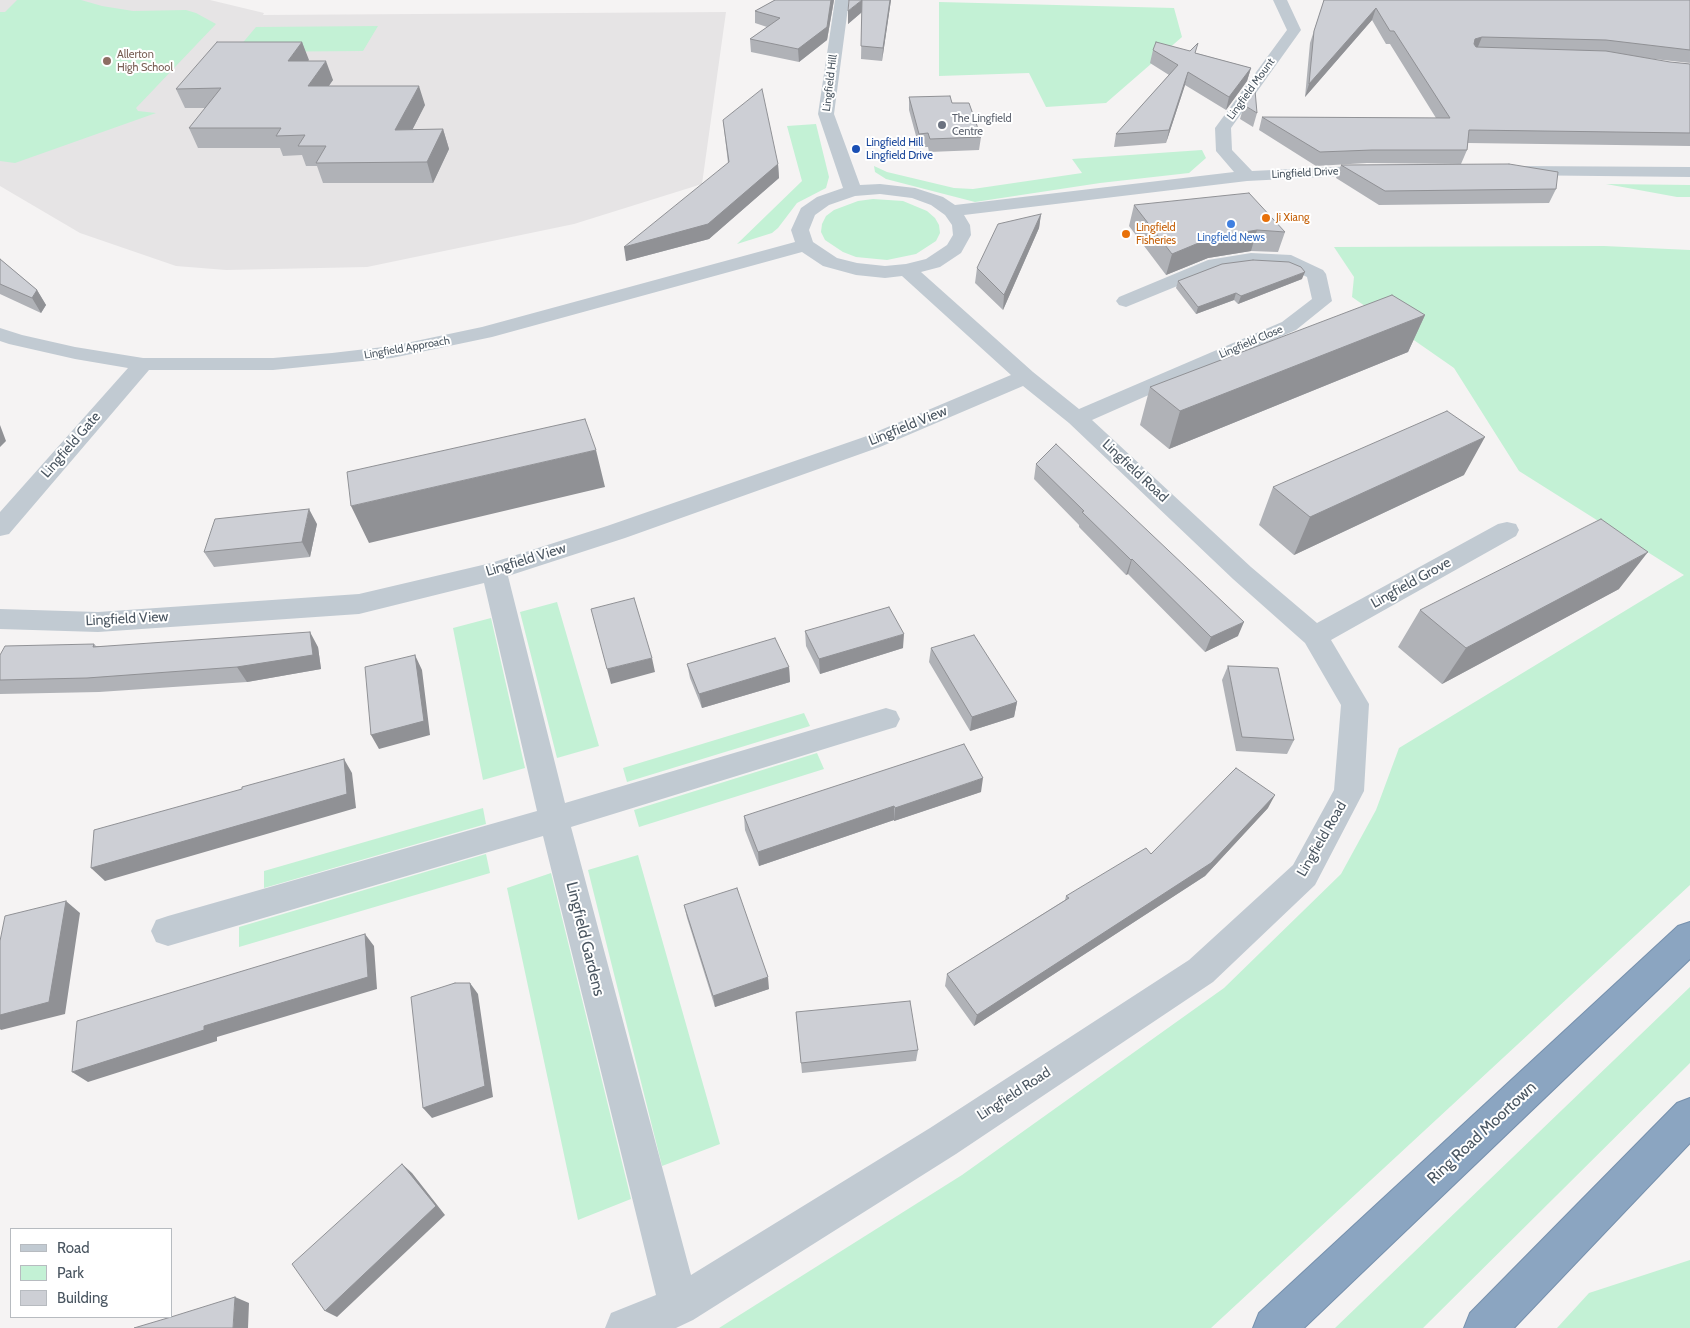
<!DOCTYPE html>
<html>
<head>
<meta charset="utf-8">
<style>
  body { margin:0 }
  #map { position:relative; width:1690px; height:1328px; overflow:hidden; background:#f5f3f3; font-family:Cabin,sans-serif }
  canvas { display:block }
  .legend { position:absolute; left:10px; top:1228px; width:162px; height:90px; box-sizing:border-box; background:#fff; border:1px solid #b7bbc0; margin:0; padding:6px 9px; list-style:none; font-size:15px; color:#4a5661 }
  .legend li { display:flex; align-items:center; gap:10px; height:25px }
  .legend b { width:25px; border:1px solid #b7bbc0 }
</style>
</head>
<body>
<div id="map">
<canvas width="1690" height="1328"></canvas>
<ul class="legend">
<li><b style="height:6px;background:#c1cad2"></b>Road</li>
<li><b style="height:14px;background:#c3f1d5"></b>Park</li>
<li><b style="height:14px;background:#cdcfd5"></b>Building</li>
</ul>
</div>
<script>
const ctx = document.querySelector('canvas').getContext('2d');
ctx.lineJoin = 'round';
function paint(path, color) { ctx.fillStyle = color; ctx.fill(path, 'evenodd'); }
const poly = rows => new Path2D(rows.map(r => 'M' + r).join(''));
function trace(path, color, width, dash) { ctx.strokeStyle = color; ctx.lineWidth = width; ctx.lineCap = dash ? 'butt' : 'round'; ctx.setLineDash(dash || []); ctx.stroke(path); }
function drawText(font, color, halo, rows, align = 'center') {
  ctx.font = font + ' Cabin,sans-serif'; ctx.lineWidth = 4; ctx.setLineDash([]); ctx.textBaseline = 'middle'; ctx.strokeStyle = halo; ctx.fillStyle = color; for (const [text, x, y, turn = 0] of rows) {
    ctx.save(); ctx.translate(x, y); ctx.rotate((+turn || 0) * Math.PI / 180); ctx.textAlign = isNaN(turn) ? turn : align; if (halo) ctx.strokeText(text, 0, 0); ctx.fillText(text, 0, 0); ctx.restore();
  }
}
const education = poly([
  [0,0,210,0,264,13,263,15,726,12,702,184,574,224,367,267,226,270,176,266,80,233,0,186]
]);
const green = poly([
  [17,0,81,0,102,6,133,11,186,10,196,13,216,24,136,108,138,111,156,113,15,163,0,161,0,12,5,12],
  [939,2,1174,8,1182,37,1106,103,1046,107,1029,73,939,76],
  [378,26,363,51,235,52,256,27],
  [816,124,829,177,826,188,797,203,778,228,772,233,737,244,802,181,787,126],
  [1202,150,1206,158,1189,173,1100,183,975,202,886,179,875,172,874,166,887,172,954,188,973,189,1082,173,1072,159],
  [1606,184,1690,185,1690,197,1677,197],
  [873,199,903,201,927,211,935,218,939,225,940,233,936,241,916,254,887,260,856,257,843,252,825,240,821,232,822,224,826,216,834,210,858,201],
  [1604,246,1690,250,1690,885,1211,1328,719,1328,962,1175,1224,988,1341,874,1376,810,1399,748,1684,575,1519,471,1454,368,1352,297,1354,277,1334,247],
  [557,602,599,746,557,758,520,612],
  [491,618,525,768,483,780,453,628],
  [804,713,810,726,627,782,623,768],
  [817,753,824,769,639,827,634,810],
  [483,808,486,824,264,888,264,871],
  [486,854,490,873,239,947,239,927],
  [638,855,720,1144,662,1166,588,870],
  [551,873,631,1199,578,1220,507,888],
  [1690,987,1690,1063,1423,1328,1335,1328],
  [1690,1260,1690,1328,1557,1328,1589,1293]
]);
const street = poly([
  [835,0,849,0,834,114,860,185,880,184,915,188,943,197,955,205,1234,172,1216,151,1215,128,1287,30,1273,0,1287,0,1301,30,1231,128,1232,150,1252,171,1376,165,1382,166,1385,170,1382,174,1247,181,964,215,970,225,971,235,961,253,940,267,921,272,1033,372,1079,409,1282,322,1312,299,1307,277,1287,267,1251,265,1219,269,1126,307,1119,305,1116,301,1119,297,1208,260,1251,253,1291,255,1323,270,1326,274,1332,301,1296,330,1092,420,1251,567,1317,623,1498,524,1507,522,1516,524,1519,530,1516,536,1331,640,1369,704,1364,791,1315,885,1213,982,956,1154,693,1320,676,1328,605,1328,611,1313,656,1295,543,836,168,946,156,942,151,931,156,920,168,916,537,811,484,583,359,614,98,632,0,629,0,609,98,612,359,594,491,563,607,526,864,437,1011,375,902,276,885,278,856,275,823,266,802,252,492,337,392,358,273,370,149,370,9,534,0,536,0,512,128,368,75,359,9,344,0,341,0,328,22,335,75,347,143,358,273,358,332,353,392,346,482,327,795,242,791,230,801,208,817,197,843,188,818,114,835,0],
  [880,194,912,198,931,205,945,215,952,225,953,235,947,245,926,259,906,264,885,266,857,263,837,258,813,242,809,230,815,215,829,205,855,196,880,194],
  [1023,386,1069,423,1233,579,1305,643,1341,705,1334,790,1293,865,1189,960,930,1128,691,1275,571,827,886,730,896,727,900,719,896,711,886,708,565,803,508,576,625,538,880,447,1023,386],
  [1514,166,1690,167,1690,177,1508,175,1505,171,1508,167,1514,166]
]);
const highway = poly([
  [1690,922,1690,959,1304,1328,1253,1328,1259,1313,1678,926,1690,922],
  [1690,1098,1690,1143,1514,1328,1464,1328,1470,1313,1677,1103,1690,1098]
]);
const wall = poly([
  [775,0,834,0,827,40,799,62,751,52,750,39,767,27,755,23,755,11],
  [891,0,882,61,861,59,862,12,848,24,848,11],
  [1324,0,1690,0,1690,63,1636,57,1670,62,1690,64,1690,146,1468,143,1467,150,1461,164,1367,163,1316,166,1259,130,1262,117,1436,118,1390,44,1386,44,1372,20,1305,97,1310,43],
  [302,42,308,61,333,80,328,86,425,105,412,130,443,129,449,149,433,183,323,183,317,166,306,166,302,155,283,156,280,148,198,148,189,128,206,108,185,108,176,89],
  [1153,50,1196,53,1251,68,1247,81,1226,110,1185,85,1166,143,1114,147,1116,134,1169,75,1150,63],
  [909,97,952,103,981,137,979,150,929,152,928,147,919,147,909,110],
  [1244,105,1257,113,1253,127,1240,119],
  [723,120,778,164,779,178,709,239,626,261,728,163],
  [1341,165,1556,189,1549,203,1379,205,1336,178],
  [1134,205,1285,232,1278,252,1251,251,1208,258,1166,275,1129,226],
  [1041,214,1039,228,1003,310,975,283,977,268],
  [0,259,37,290,46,305,41,313,0,294],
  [1302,279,1238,304,1234,300,1196,314,1176,288,1178,281],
  [1425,315,1408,352,1169,449,1140,425,1150,387],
  [1036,464,1238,636,1205,652,1128,574,1126,575,1079,527,1079,525,1034,479],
  [1464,475,1294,555,1259,525,1273,487],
  [317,524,310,557,214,567,204,552],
  [1619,589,1442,684,1398,647,1420,610],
  [805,631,903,648,820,674,806,646],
  [94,644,96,646,318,647,321,669,247,682,99,692,0,694,0,655],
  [931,648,1017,702,1014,717,970,731,929,662],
  [687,664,789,667,790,682,702,708,690,678],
  [1228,666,1294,740,1287,754,1236,751,1222,680],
  [981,792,894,821,894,820,759,866,745,830,744,816],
  [1268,808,1205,876,974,1026,945,986,947,974,1065,900,1066,896,1151,854],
  [684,905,769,989,715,1007,687,918],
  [796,1012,918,1050,916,1061,802,1073]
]);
const shadedWall = poly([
  [831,0,834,0,827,40,799,62,798,49],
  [862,0,862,12,848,24,848,11],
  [890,0,891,0,882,61,883,48],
  [1376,8,1372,20,1305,97,1309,84],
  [1482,37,1477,49,1470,51,1475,39],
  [302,42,309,60,294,80,288,61],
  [326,61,333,80,315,106,308,86],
  [1251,68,1247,81,1226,110,1229,97],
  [1188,72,1185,85,1166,143,1169,130],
  [419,86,425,105,402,150,395,130],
  [443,129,449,149,433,183,427,162],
  [778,164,779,178,709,239,626,261,624,247],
  [1041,214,1039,228,1003,310,1004,295],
  [1257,230,1251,251,1208,258,1166,275,1172,254,1213,237],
  [1305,272,1302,279,1238,304,1241,296],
  [37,290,46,305,41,313,32,298],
  [1236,293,1234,300,1196,314,1198,307],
  [1425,315,1408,352,1169,449,1180,411],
  [0,425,6,441,0,447],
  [1485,437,1464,475,1294,555,1310,517],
  [596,450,605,487,369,543,351,506],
  [309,509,317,524,310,557,302,542],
  [1648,552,1619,589,1442,684,1466,648],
  [1132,559,1128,574,1126,575,1131,560],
  [1244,622,1238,636,1205,652,1211,637],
  [310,632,318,647,321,669,247,682,237,667],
  [904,634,903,648,820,674,819,659],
  [415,655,422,670,430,735,379,749,371,735],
  [652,658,655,672,611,684,607,669],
  [789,667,790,682,702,708,699,694],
  [1017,702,1014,717,970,731,972,717],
  [344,759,352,773,356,808,105,881,91,868],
  [983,778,981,792,894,821,895,808],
  [1275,795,1268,808,1205,876,974,1026,977,1015],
  [894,806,894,820,759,866,758,852],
  [66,901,80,913,65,1014,1,1030,0,1029,0,1015],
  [365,934,374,946,377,989,217,1037,217,1041,88,1082,72,1072,204,1026],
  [768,977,769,989,715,1007,713,996],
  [470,983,478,994,493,1097,432,1118,423,1108],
  [402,1164,412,1173,445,1215,337,1317,325,1311],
  [235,1297,249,1303,248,1328,233,1328]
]);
const building = poly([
  [775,0,831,0,827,27,798,49,750,39,780,18,755,11,775,0],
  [849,0,862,0,848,11,849,0],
  [862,0,890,0,883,48,861,46,862,0],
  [1324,0,1690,0,1690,50,1606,40,1482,37,1475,39,1474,44,1476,47,1606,51,1670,62,1690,64,1690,133,1469,130,1467,150,1372,150,1320,152,1262,117,1450,118,1394,31,1390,31,1376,8,1309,84,1314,31,1324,0],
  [217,42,302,42,288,61,326,61,308,86,419,86,395,130,443,129,427,162,316,163,326,146,298,146,305,135,276,136,281,128,189,128,221,88,176,89,217,42],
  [1156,42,1190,51,1198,43,1195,53,1251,68,1229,97,1188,72,1169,130,1116,134,1178,65,1153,50,1156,42],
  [762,89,778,164,708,224,624,247,729,162,723,120,762,89],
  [1255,90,1257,113,1244,105,1255,90],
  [950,96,952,103,969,103,981,137,930,139,928,133,919,134,909,97,950,96],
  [1509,164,1558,172,1556,189,1385,191,1341,165,1509,164],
  [1249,193,1285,232,1257,230,1213,237,1172,254,1134,205,1249,193],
  [1041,214,1004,295,977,268,998,224,1041,214],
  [0,259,37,290,32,298,0,284,0,259],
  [1253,260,1289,262,1301,267,1305,272,1241,296,1236,293,1198,307,1178,281,1222,264,1253,260],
  [1392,295,1425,315,1180,411,1150,387,1392,295],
  [1447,411,1485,437,1310,517,1273,487,1447,411],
  [585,419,596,450,351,506,347,472,585,419],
  [1056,444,1244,622,1211,637,1132,559,1131,560,1082,512,1084,511,1036,464,1056,444],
  [309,509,302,542,204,552,215,519,309,509],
  [1601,519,1648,552,1466,648,1420,610,1601,519],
  [634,598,652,658,607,669,591,609,634,598],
  [889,607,904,634,819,659,805,631,889,607],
  [310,632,313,655,237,667,87,678,0,680,0,655,5,646,94,644,93,647,310,632],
  [974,635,1017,702,972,717,931,648,974,635],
  [775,638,789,667,699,694,687,664,775,638],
  [415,655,424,721,371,735,365,667,415,655],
  [1228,666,1278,668,1294,740,1242,737,1228,666],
  [964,744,983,778,895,808,894,806,758,852,744,816,964,744],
  [344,759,347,794,91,868,94,830,242,789,242,787,344,759],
  [1236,768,1275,795,1211,863,977,1015,947,974,1069,898,1066,896,1146,848,1151,854,1236,768],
  [737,888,768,977,713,996,684,905,737,888],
  [66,901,49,1002,0,1015,0,941,5,916,66,901],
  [365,934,368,977,204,1026,204,1030,72,1072,77,1021,365,934],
  [455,983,470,983,485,1086,423,1108,411,997,455,983],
  [910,1001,918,1050,801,1063,796,1012,910,1001],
  [402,1164,436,1206,325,1311,292,1264,402,1164],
  [235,1297,233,1328,134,1328,171,1317,235,1297]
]);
const markers = [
  [107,61,5,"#8d6e63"],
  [942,125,5,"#6b7280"],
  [856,149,5,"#1a4fb4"],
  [1266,218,5,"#e8710a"],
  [1231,224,5,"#3f7fe0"],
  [1126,234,5,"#e8710a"]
];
const farEducationnames = [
  ["Allerton",117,55],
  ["High School",117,68]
];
const farStreetnames = [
  ["Lingfield Hill",830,83,-83],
  ["Lingfield Mount",1251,89,-54],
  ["Lingfield Drive",1305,173,-3],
  ["Lingfield Close",1251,342,-23],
  ["Lingfield Approach",407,348,-10]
];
const farWorshipnames = [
  ["The Lingfield",952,119],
  ["Centre",952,132]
];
const farTransitnames = [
  ["Lingfield Hill",866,143],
  ["Lingfield Drive",866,156]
];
const farFoodnames = [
  ["Ji Xiang",1276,218],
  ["Lingfield",1136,228],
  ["Fisheries",1136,241]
];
const farShopnames = [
  ["Lingfield News",1231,238]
];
const streetNames = [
  ["Lingfield View",908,426,-22],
  ["Lingfield Gate",71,445,-49],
  ["Lingfield Road",1135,471,43],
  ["Lingfield View",526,560,-17],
  ["Lingfield Grove",1411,583,-29],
  ["Lingfield View",127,619,-3],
  ["Lingfield Road",1322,839,-60],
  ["Lingfield Road",1014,1094,-33]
];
const nearStreetnames = [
  ["Lingfield Gardens",585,939,76],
  ["Ring Road Moortown",1482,1133,-43]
];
paint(education, '#e6e4e5');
paint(green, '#c3f1d5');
trace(highway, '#7690ad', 2);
paint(street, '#c1cad2');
paint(highway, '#8ba5c1');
paint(wall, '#b0b2b7');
paint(shadedWall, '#909195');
paint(building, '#cdcfd5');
trace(building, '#909195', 1);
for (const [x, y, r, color] of markers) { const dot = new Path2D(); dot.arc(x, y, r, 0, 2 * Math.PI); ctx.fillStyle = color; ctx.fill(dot); trace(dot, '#fff', 2); }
drawText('11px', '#785e54', '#fff', farEducationnames, 'left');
drawText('11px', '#4a5661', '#fff', farStreetnames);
drawText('11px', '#5b616d', '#fff', farWorshipnames, 'left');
drawText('11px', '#164399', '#fff', farTransitnames, 'left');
drawText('11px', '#c56008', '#fff', farFoodnames, 'left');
drawText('11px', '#366cbe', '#fff', farShopnames);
drawText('14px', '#4a5661', '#fff', streetNames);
drawText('16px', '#4a5661', '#fff', nearStreetnames);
</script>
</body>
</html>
